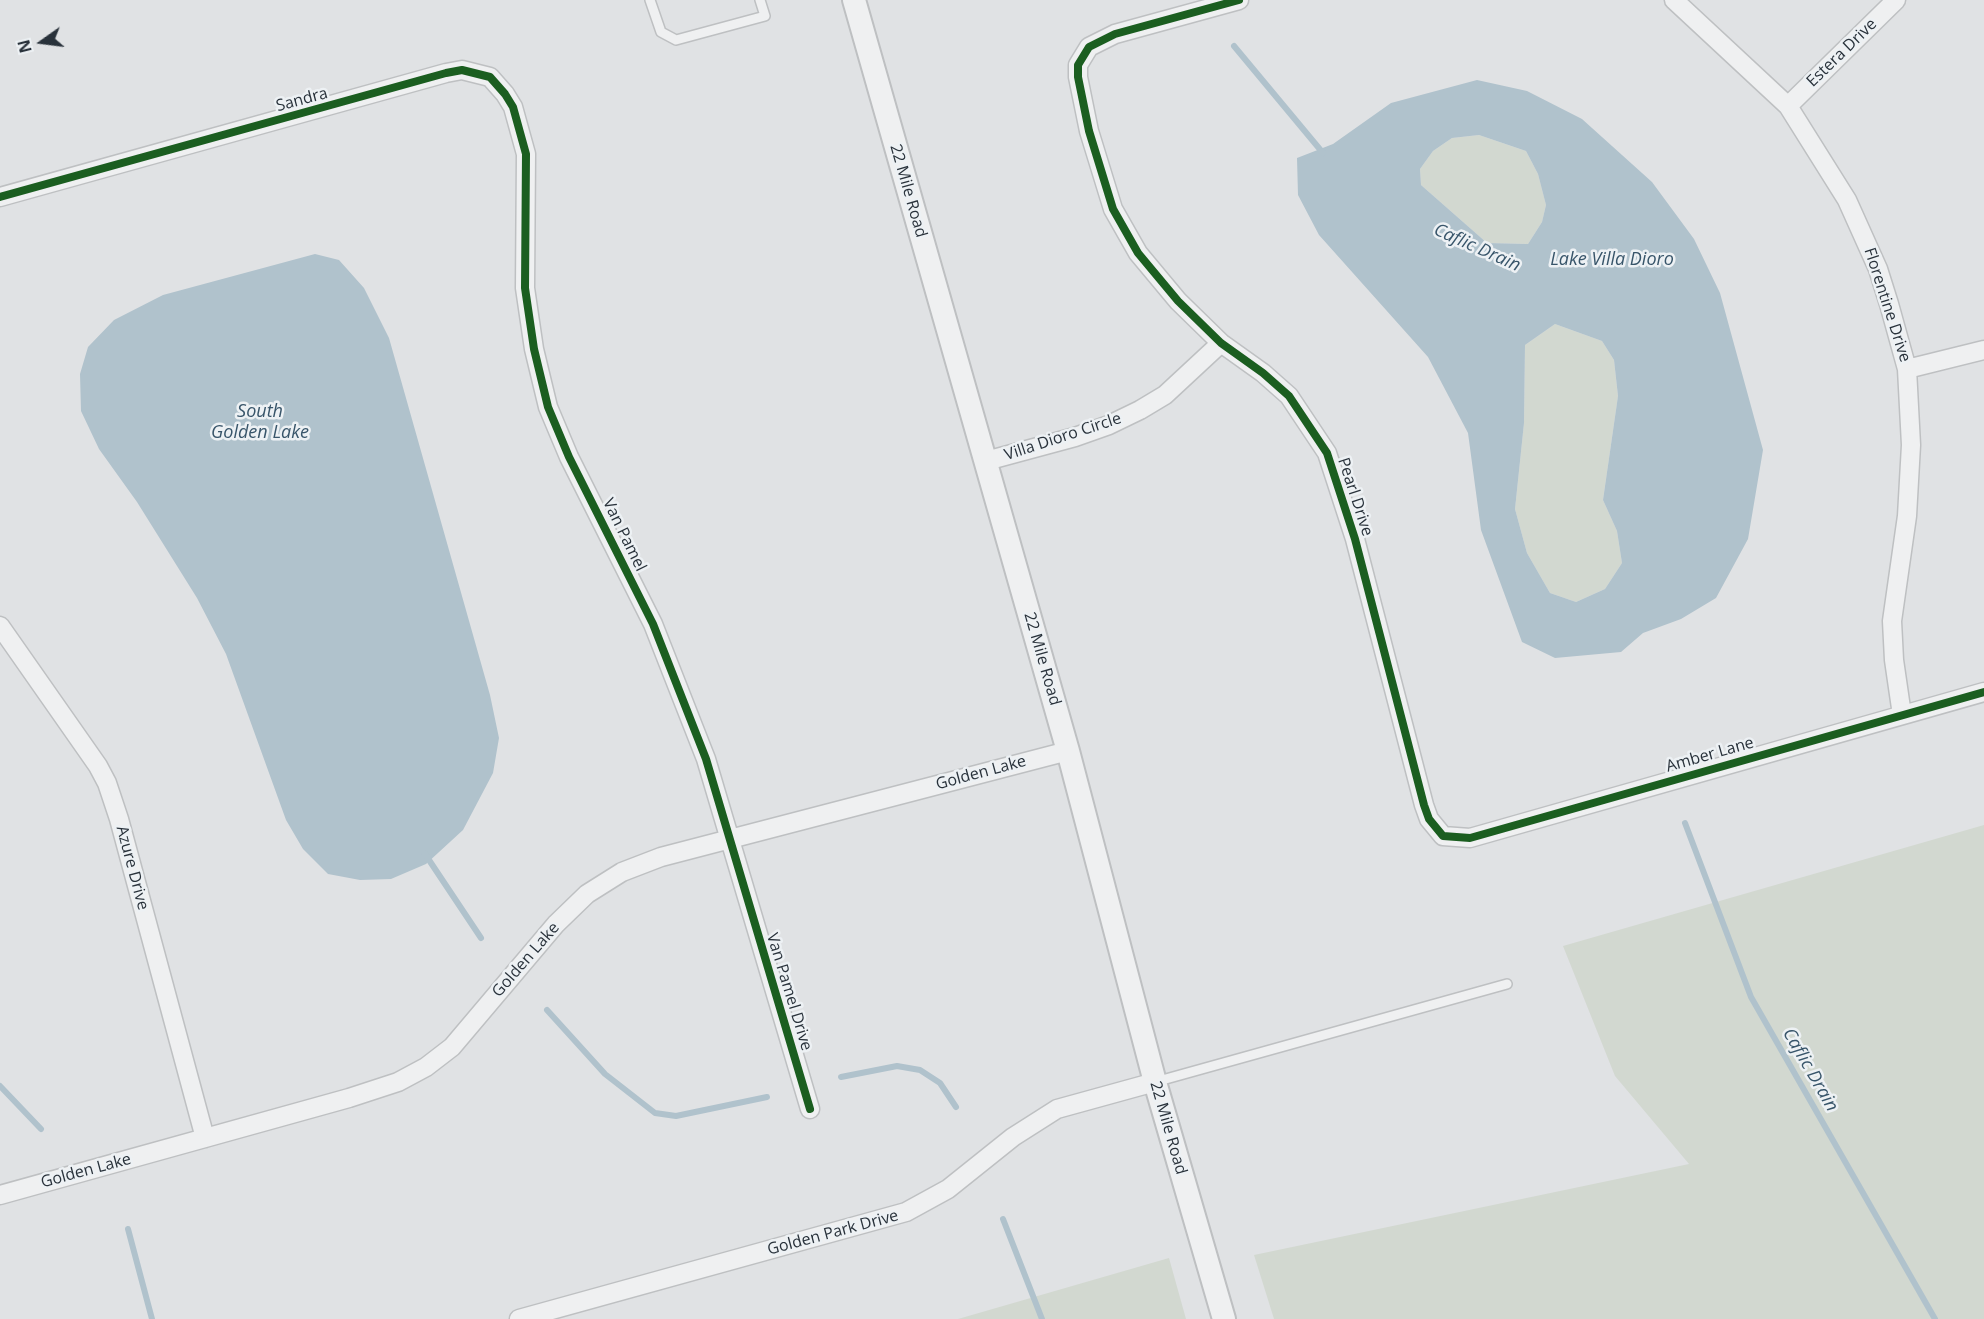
<!DOCTYPE html>
<html>
<head>
<meta charset="utf-8">
<style>
  body { margin:0 }
  #map { position:relative; width:1984px; height:1319px; overflow:hidden; background:#e0e2e4; font-family:"Open Sans",sans-serif }
  canvas { display:block }
  .north { position:absolute; left:12px; top:12px; width:60px; height:60px; -webkit-text-stroke:4px #edf1f4; paint-order:stroke; rotate:256deg; font-size:16px; font-weight:700; line-height:24px; text-align:center; color:#29323b }
  .north::after { content:''; display:block; margin:auto; width:21px; height:27px; background:#29323b; clip-path:polygon(50% 0,100% 100%,50% 72%,0 100%) }
</style>
</head>
<body>
<div id="map">
<canvas width="1984" height="1319"></canvas>
<div class="north">N</div>
</div>
<script>
const ctx = document.querySelector('canvas').getContext('2d');
ctx.lineJoin = 'round';
function paint(path, color) { ctx.fillStyle = color; ctx.fill(path, 'evenodd'); }
const poly = rows => new Path2D(rows.map(r => 'M' + r).join(''));
function trace(path, color, width, dash) { ctx.strokeStyle = color; ctx.lineWidth = width; ctx.lineCap = dash ? 'butt' : 'round'; ctx.setLineDash(dash || []); ctx.stroke(path); }
function drawText(font, color, halo, rows, align = 'center') {
  ctx.font = font + ' "Open Sans",sans-serif'; ctx.lineWidth = 5; ctx.setLineDash([]); ctx.textBaseline = 'middle'; ctx.strokeStyle = halo; ctx.fillStyle = color; for (const [text, x, y, turn = 0] of rows) {
    ctx.save(); ctx.translate(x, y); ctx.rotate((+turn || 0) * Math.PI / 180); ctx.textAlign = isNaN(turn) ? turn : align; if (halo) ctx.strokeText(text, 0, 0); ctx.fillText(text, 0, 0); ctx.restore();
  }
}
const green = poly([
  [1479,135,1526,151,1538,174,1546,205,1542,222,1528,244,1487,243,1421,185,1420,169,1433,151,1452,138],
  [1555,324,1602,341,1614,360,1618,396,1603,500,1617,531,1622,563,1605,589,1576,602,1550,593,1527,553,1515,509,1524,423,1525,345],
  [1984,825,1984,1319,1274,1319,1254,1255,1689,1164,1615,1076,1563,946],
  [1169,1258,1186,1319,958,1319]
]);
const water = poly([
  [1477,80,1527,91,1582,119,1652,182,1694,239,1720,293,1763,450,1748,539,1716,598,1681,619,1643,633,1621,652,1555,658,1522,642,1481,530,1468,433,1428,357,1319,235,1298,195,1297,158,1333,144,1391,103],
  [1479,135,1526,151,1538,174,1546,205,1542,222,1528,244,1487,243,1421,185,1420,169,1433,151,1452,138],
  [1555,324,1602,341,1614,360,1618,396,1603,500,1617,531,1622,563,1605,589,1576,602,1550,593,1527,553,1515,509,1524,423,1525,345],
  [315,254,339,260,364,288,389,338,490,695,499,738,493,773,463,830,426,864,391,879,360,880,328,874,303,849,286,820,226,654,197,598,137,502,99,449,81,411,80,374,88,347,114,320,163,295]
]);
const stream = poly([
  [1234,46,1323,153],
  [1685,823,1751,997,1935,1319],
  [425,854,481,938],
  [547,1010,605,1074,655,1113,676,1116,767,1097],
  [841,1077,897,1066,920,1070,940,1083,956,1107],
  [0,1086,41,1129],
  [1003,1219,1042,1319],
  [128,1229,152,1319]
]);
const service = poly([
  [650,0,661,32,676,40,765,16,760,0],
  [1155,1082,1507,984]
]);
const minor = poly([
  [1239,0,1115,34,1089,47,1078,65,1078,77,1089,131,1113,209,1138,253,1178,301,1221,343,1263,373,1289,396,1327,453,1355,539,1424,805,1429,819,1443,836,1470,838,1984,692],
  [1674,0,1788,106,1847,200,1878,269,1889,304,1907,369,1911,445,1907,516,1892,621,1894,660,1902,715],
  [1788,106,1896,0],
  [0,197,446,73,462,70,490,77,505,94,513,107,526,154,525,288,534,349,548,407,569,457,653,624,706,759,810,1109],
  [1907,369,1984,350],
  [986,461,1075,437,1109,425,1140,410,1165,395,1221,343],
  [0,626,98,766,107,783,119,819,205,1138],
  [0,1195,349,1098,398,1082,426,1067,452,1047,556,924,587,894,622,872,661,857,1068,751],
  [519,1319,906,1212,948,1189,1013,1137,1057,1109,1155,1082]
]);
const tertiary = poly([
  [854,0,1068,751,1155,1082,1224,1319]
]);
const cycleway = poly([
  [1239,0,1115,34,1089,47,1078,65,1078,77,1089,131,1113,209,1138,253,1178,301,1221,343,1263,373,1289,396,1327,453,1355,539,1424,805,1429,819,1443,836,1470,838,1984,692],
  [0,197,446,73,462,70,490,77,505,94,513,107,526,154,525,288,534,349,548,407,569,457,653,624,706,759,810,1109]
]);
const streetNames = [
  ["Estera Drive",1842,53,-44],
  ["Sandra",302,100,-15],
  ["22 Mile Road",908,191,74],
  ["Florentine Drive",1887,305,72],
  ["Villa Dioro Circle",1063,437,-18],
  ["Pearl Drive",1355,497,72],
  ["Van Pamel",624,535,64],
  ["22 Mile Road",1042,659,74],
  ["Amber Lane",1710,755,-16],
  ["Golden Lake",981,773,-15],
  ["Azure Drive",132,868,75],
  ["Golden Lake",526,960,-49],
  ["Van Pamel Drive",789,992,73],
  ["22 Mile Road",1168,1128,74],
  ["Golden Lake",86,1171,-15],
  ["Golden Park Drive",833,1233,-15]
];
const waterNames = [
  ["Caflic Drain",1477,248,24],
  ["Lake Villa Dioro",1612,260],
  ["South",260,412],
  ["Golden Lake",260,433],
  ["Caflic Drain",1810,1070,60]
];
paint(green, '#d2d8d0');
paint(water, '#b0c2cc');
trace(stream, '#b0c2cc', 6);
trace(service, '#bec0c2', 12);
trace(minor, '#bec0c2', 21);
trace(tertiary, '#bec0c2', 26);
trace(service, '#eff0f1', 9);
trace(minor, '#eff0f1', 18);
trace(tertiary, '#eff0f1', 22);
trace(cycleway, '#1b5e20', 8);
drawText('16px', '#29323b', '#edf1f4', streetNames);
drawText('italic 18px', '#38556a', '#edf1f4', waterNames);
</script>
</body>
</html>
